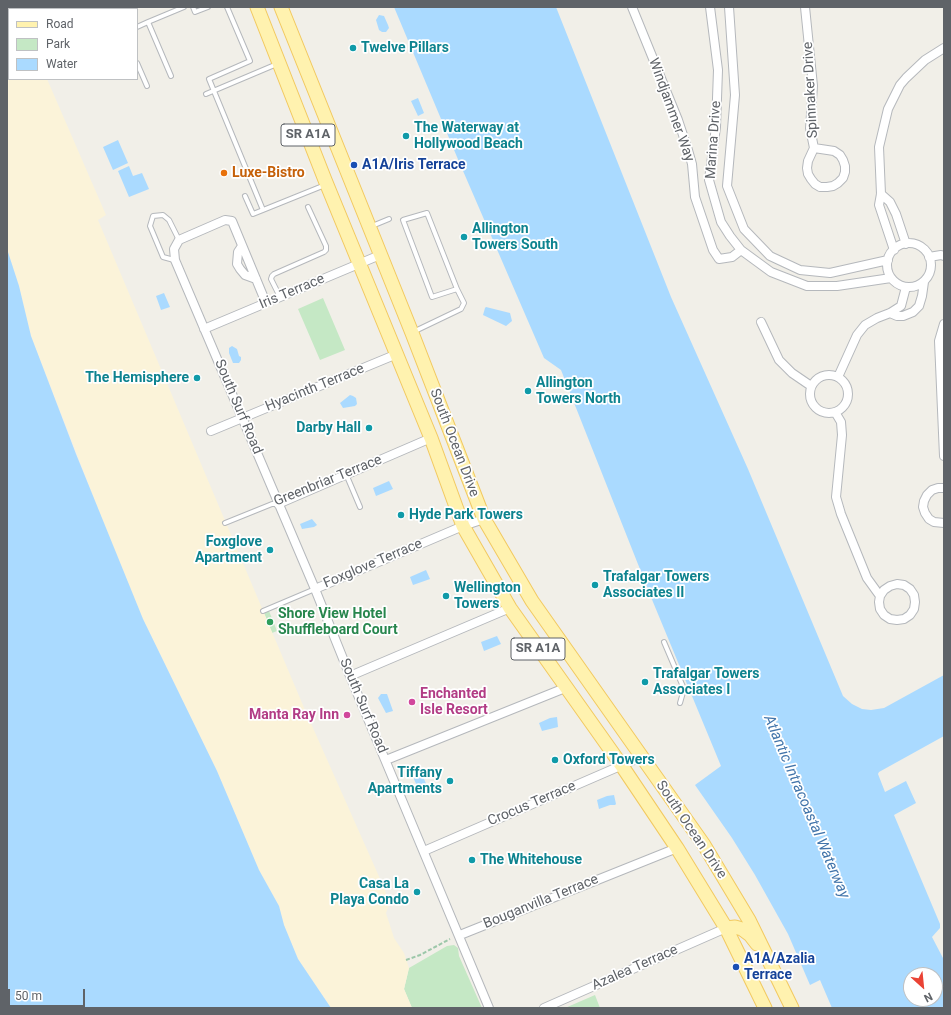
<!DOCTYPE html>
<html>
<head>
<meta charset="utf-8">
<style>
  body { margin:0 }
  #map { position:relative; width:951px; height:1015px; overflow:hidden; background:#f1efe8; font-family:Roboto,sans-serif }
  canvas { display:block }
  .frame { position:absolute; inset:0; border:8px solid #5f6368; pointer-events:none }
  .legend { position:absolute; left:8px; top:8px; width:130px; height:72px; box-sizing:border-box; background:#fff; border:1px solid #bfc1c3; margin:0; padding:5px 7px; list-style:none; font-size:12px; color:#5f6368 }
  .legend li { display:flex; align-items:center; gap:8px; height:20px }
  .legend b { width:20px; border:1px solid #bfc1c3 }
  .north { position:absolute; left:903px; top:967px; width:40px; height:40px; box-sizing:border-box; background:#fff; border:1px solid #bfc1c3; border-radius:50%; rotate:153deg; font-size:11px; font-weight:700; line-height:16px; text-align:center; color:#5f6368 }
  .north::after { content:''; display:block; margin:auto; width:14px; height:18px; background:#ea4335; clip-path:polygon(50% 0,100% 100%,50% 72%,0 100%) }
  .scale { position:absolute; left:8px; top:989px; width:77px; height:18px; box-sizing:border-box; border:2px solid #5f6368; border-top:0; padding-left:5px; font-size:12px; line-height:14px; white-space:nowrap; color:#5f6368; -webkit-text-stroke:3px #fff; paint-order:stroke }
</style>
</head>
<body>
<div id="map">
<canvas width="951" height="1015"></canvas>
<div class="frame"></div>
<ul class="legend">
<li><b style="height:5px;background:#fff2af"></b>Road</li>
<li><b style="height:11px;background:#c5e8c5"></b>Park</li>
<li><b style="height:11px;background:#aadaff"></b>Water</li>
</ul>
<div class="north">N</div>
<div class="scale">50 m</div>
</div>
<script>
const ctx = document.querySelector('canvas').getContext('2d');
ctx.lineJoin = 'round';
function paint(path, color) { ctx.fillStyle = color; ctx.fill(path, 'evenodd'); }
const poly = rows => new Path2D(rows.map(r => 'M' + r).join(''));
function trace(path, color, width, dash) { ctx.strokeStyle = color; ctx.lineWidth = width; ctx.lineCap = dash ? 'butt' : 'round'; ctx.setLineDash(dash || []); ctx.stroke(path); }
function drawText(font, color, halo, rows, align = 'center') {
  ctx.font = font + ' Roboto,sans-serif'; ctx.lineWidth = 3.5; ctx.setLineDash([]); ctx.textBaseline = 'middle'; ctx.strokeStyle = halo; ctx.fillStyle = color; for (const [text, x, y, turn = 0] of rows) {
    ctx.save(); ctx.translate(x, y); ctx.rotate((+turn || 0) * Math.PI / 180); ctx.textAlign = isNaN(turn) ? turn : align; if (halo) ctx.strokeText(text, 0, 0); ctx.fillText(text, 0, 0); ctx.restore();
  }
}
const green = poly([
  [323,298,345,350,320,360,298,309],
  [269,611,277,631,272,633,264,613],
  [454,945,458,948,459,956,482,1008,412,1008,404,989,409,968,447,946],
  [595,995,600,1008,565,1008]
]);
const sand = poly([
  [7,7,9,10,9,79,47,79,106,215,98,220,305,710,385,890,389,905,386,913,394,938,404,953,409,968,404,989,412,1008,331,1008,298,959,284,925,279,906,259,870,217,771,143,619,104,524,31,336,19,286,7,249]
]);
const water = poly([
  [394,7,556,7,671,297,748,469,843,696,852,704,862,709,871,710,884,708,944,675,944,736,879,772,878,774,885,792,906,781,916,803,894,815,940,924,940,928,932,937,944,960,944,1008,832,1008,820,980,810,985,788,934,755,875,732,838,695,785,721,766,653,602,561,370,544,358,457,157],
  [911,975,935,975,935,999,911,999],
  [379,15,384,16,388,25,389,28,386,32,382,32,379,30,376,20],
  [418,98,424,113,418,116,411,101],
  [118,140,128,163,113,170,103,147],
  [129,166,133,176,142,173,149,189,129,197,118,171],
  [7,249,19,286,31,336,76,454,143,619,217,771,259,870,279,906,284,925,298,959,331,1008,7,1008],
  [164,293,170,307,161,310,156,296],
  [486,307,510,313,512,321,506,326,483,315,485,308],
  [232,346,237,349,239,356,241,357,241,360,239,363,233,363,229,353,229,348],
  [350,395,353,396,356,398,357,404,355,406,343,408,340,403],
  [389,481,393,489,376,496,373,488],
  [312,519,317,525,314,527,302,529,300,524],
  [426,570,430,579,413,585,410,577],
  [497,636,501,644,484,651,481,642],
  [381,694,387,694,393,711,386,713,378,698],
  [557,717,558,727,542,731,539,723,550,718],
  [422,774,429,791,421,795,413,777],
  [614,795,616,804,615,805,610,805,599,809,597,800,607,796]
]);
const path = poly([
  [406,960,420,955,450,939]
]);
const lane = poly([
  [193,7,195,12,208,7],
  [227,7,250,61,209,79,263,210,325,185],
  [137,27,148,22],
  [137,63,147,86],
  [171,76,148,22,184,7],
  [206,94,277,64],
  [245,196,253,214,263,210],
  [372,226,389,219],
  [174,260,163,257,150,226,153,216,163,215,169,220,179,240],
  [280,297,271,279,272,276,274,274,324,252,326,250,326,246,308,207],
  [413,332,461,309,464,303,457,289,432,297,403,220,427,213,457,289],
  [346,474,360,507],
  [225,523,272,504,278,504],
  [263,611,315,589],
  [664,642,684,689,680,703]
]);
const street = poly([
  [632,7,678,120,688,150,692,164,695,197,713,250,719,259,732,257,741,250],
  [710,7,718,70,716,127,709,180,721,222,730,236,741,250,771,272,807,286,837,286,891,278],
  [729,7,735,95,727,186,744,229,770,256,800,270,830,273,888,260],
  [805,7,813,86,810,128,814,148],
  [814,148,834,151,840,155,843,160,845,166,845,172,843,178,838,183,833,186,827,187,820,187,815,184,811,179,808,174,807,168,808,161,814,148],
  [881,194,890,202,896,214,906,244],
  '887 265a22 22 0 1 1 44 0a22 22 0 1 1-44 0Z',
  [242,246,238,252,237,264,240,269,245,275,256,279],
  [894,250,879,205,881,194,879,147,888,109,900,85,906,78,925,60,944,48],
  [929,257,941,255,944,256],
  [266,303,232,221,225,220,179,240,174,249,175,260,315,589,350,676,489,1008],
  [890,313,897,316,903,316,913,312,919,306,922,296,924,282],
  [761,322,779,360,792,373,811,386],
  [944,324,939,341,944,456],
  [204,329,380,255],
  '810 394a19 19 0 1 1 38 0a19 19 0 1 1-38 0Z',
  [838,377,857,335,865,325,877,318,890,313,901,306,906,287],
  [835,412,841,422,842,435,836,497,841,514,867,578,880,596,879,602,880,609,884,615,890,619,897,620,904,619,910,615,914,609,915,602,914,595,910,589,904,585,897,584,890,586,884,590,880,596],
  [211,431,397,354],
  [944,488,938,488,932,490,927,495,924,501,923,507,925,513,929,519,934,522,944,523],
  [278,504,431,438],
  [315,589,463,526,484,519],
  [350,676,510,608],
  [386,760,565,688],
  [424,851,641,757],
  [460,935,677,848],
  [544,1008,726,928]
]);
const primary = poly([
  [257,7,325,180,431,438,463,526,510,608,622,766,677,848,726,928,765,1008],
  [281,7,412,333,484,519,532,601,704,845,749,920,792,1008],
  [726,928,735,927,742,929,750,935,757,944]
]);
const markers = [
  [353,48,4,"#0f9aa8"],
  [406,136,4,"#0f9aa8"],
  [354,165,4,"#1a4fb4"],
  [224,173,4,"#e8710a"],
  [464,237,4,"#0f9aa8"],
  [197,378,4,"#0f9aa8"],
  [528,391,4,"#0f9aa8"],
  [369,428,4,"#0f9aa8"],
  [401,515,4,"#0f9aa8"],
  [270,550,4,"#0f9aa8"],
  [595,585,4,"#0f9aa8"],
  [446,596,4,"#0f9aa8"],
  [270,622,4,"#2e9e5b"],
  [645,682,4,"#0f9aa8"],
  [412,702,4,"#d1479c"],
  [347,715,4,"#d1479c"],
  [555,760,4,"#0f9aa8"],
  [450,781,4,"#0f9aa8"],
  [472,860,4,"#0f9aa8"],
  [417,892,4,"#0f9aa8"],
  [736,967,4,"#1a4fb4"]
];
const shields = [
  [308,135,54],
  [538,649,54]
];
const shieldNames = [
  ["SR A1A",308,135],
  ["SR A1A",538,649]
];
const cultureNames = [
  ["Twelve Pillars",361,48],
  ["The Waterway at",414,128],
  ["Hollywood Beach",414,144],
  ["Allington",472,229],
  ["Towers South",472,245],
  ["The Hemisphere",189,378,"right"],
  ["Allington",536,383],
  ["Towers North",536,399],
  ["Darby Hall",361,428,"right"],
  ["Hyde Park Towers",409,515],
  ["Foxglove",262,542,"right"],
  ["Apartment",262,558,"right"],
  ["Trafalgar Towers",603,577],
  ["Associates II",603,593],
  ["Wellington",454,588],
  ["Towers",454,604],
  ["Trafalgar Towers",653,674],
  ["Associates I",653,690],
  ["Oxford Towers",563,760],
  ["Tiffany",442,773,"right"],
  ["Apartments",442,789,"right"],
  ["The Whitehouse",480,860],
  ["Casa La",409,884,"right"],
  ["Playa Condo",409,900,"right"]
];
const streetNames = [
  ["Spinnaker Drive",811,90,-93],
  ["Windjammer Way",671,110,70],
  ["Marina Drive",714,140,-86],
  ["Iris Terrace",292,292,-23],
  ["Hyacinth Terrace",315,388,-22],
  ["South Surf Road",238,407,67],
  ["South Ocean Drive",454,443,69],
  ["Greenbriar Terrace",328,481,-22],
  ["Foxglove Terrace",373,564,-23],
  ["South Surf Road",363,706,67],
  ["Crocus Terrace",532,804,-23],
  ["South Ocean Drive",691,830,56],
  ["Bouganvilla Terrace",541,902,-22],
  ["Azalea Terrace",635,968,-24]
];
const transitNames = [
  ["A1A/Iris Terrace",362,165],
  ["A1A/Azalia",744,959],
  ["Terrace",744,975]
];
const foodNames = [
  ["Luxe-Bistro",232,173]
];
const leisureNames = [
  ["Shore View Hotel",278,614],
  ["Shuffleboard Court",278,630]
];
const hotelNames = [
  ["Enchanted",420,694],
  ["Isle Resort",420,710],
  ["Manta Ray Inn",339,715,"right"]
];
const waterNames = [
  ["Atlantic Intracoastal Waterway",806,807,67]
];
paint(green, '#c5e8c5');
paint(sand, '#fbf3d9');
paint(water, '#aadaff');
trace(lane, '#b5b8bc', 6);
trace(street, '#b5b8bc', 10);
trace(primary, '#f2c960', 15);
trace(path, '#9cc7a9', 2, [4, 2]);
trace(lane, '#fff', 4);
trace(street, '#fff', 8);
trace(primary, '#fff2af', 13);
for (const [x, y, r, color] of markers) { const dot = new Path2D(); dot.arc(x, y, r, 0, 2 * Math.PI); ctx.fillStyle = color; ctx.fill(dot); trace(dot, '#fff', 1.5); }
for (const [x, y, w] of shields) { const box = new Path2D(); box.roundRect(x - w / 2, y - 11, w, 22, 3); ctx.fillStyle = '#fff'; ctx.fill(box); trace(box, '#5f6368', 1); }
drawText('bold 13px', '#5f6368', null, shieldNames);
drawText('bold 14px', '#0d838f', '#fff', cultureNames, 'left');
drawText('14px', '#5f6368', '#fff', streetNames);
drawText('bold 14px', '#164399', '#fff', transitNames, 'left');
drawText('bold 14px', '#c56008', '#fff', foodNames, 'left');
drawText('bold 14px', '#27864d', '#fff', leisureNames, 'left');
drawText('bold 14px', '#b23c85', '#fff', hotelNames, 'left');
drawText('italic 15px', '#4174aa', '#fff', waterNames);
</script>
</body>
</html>
